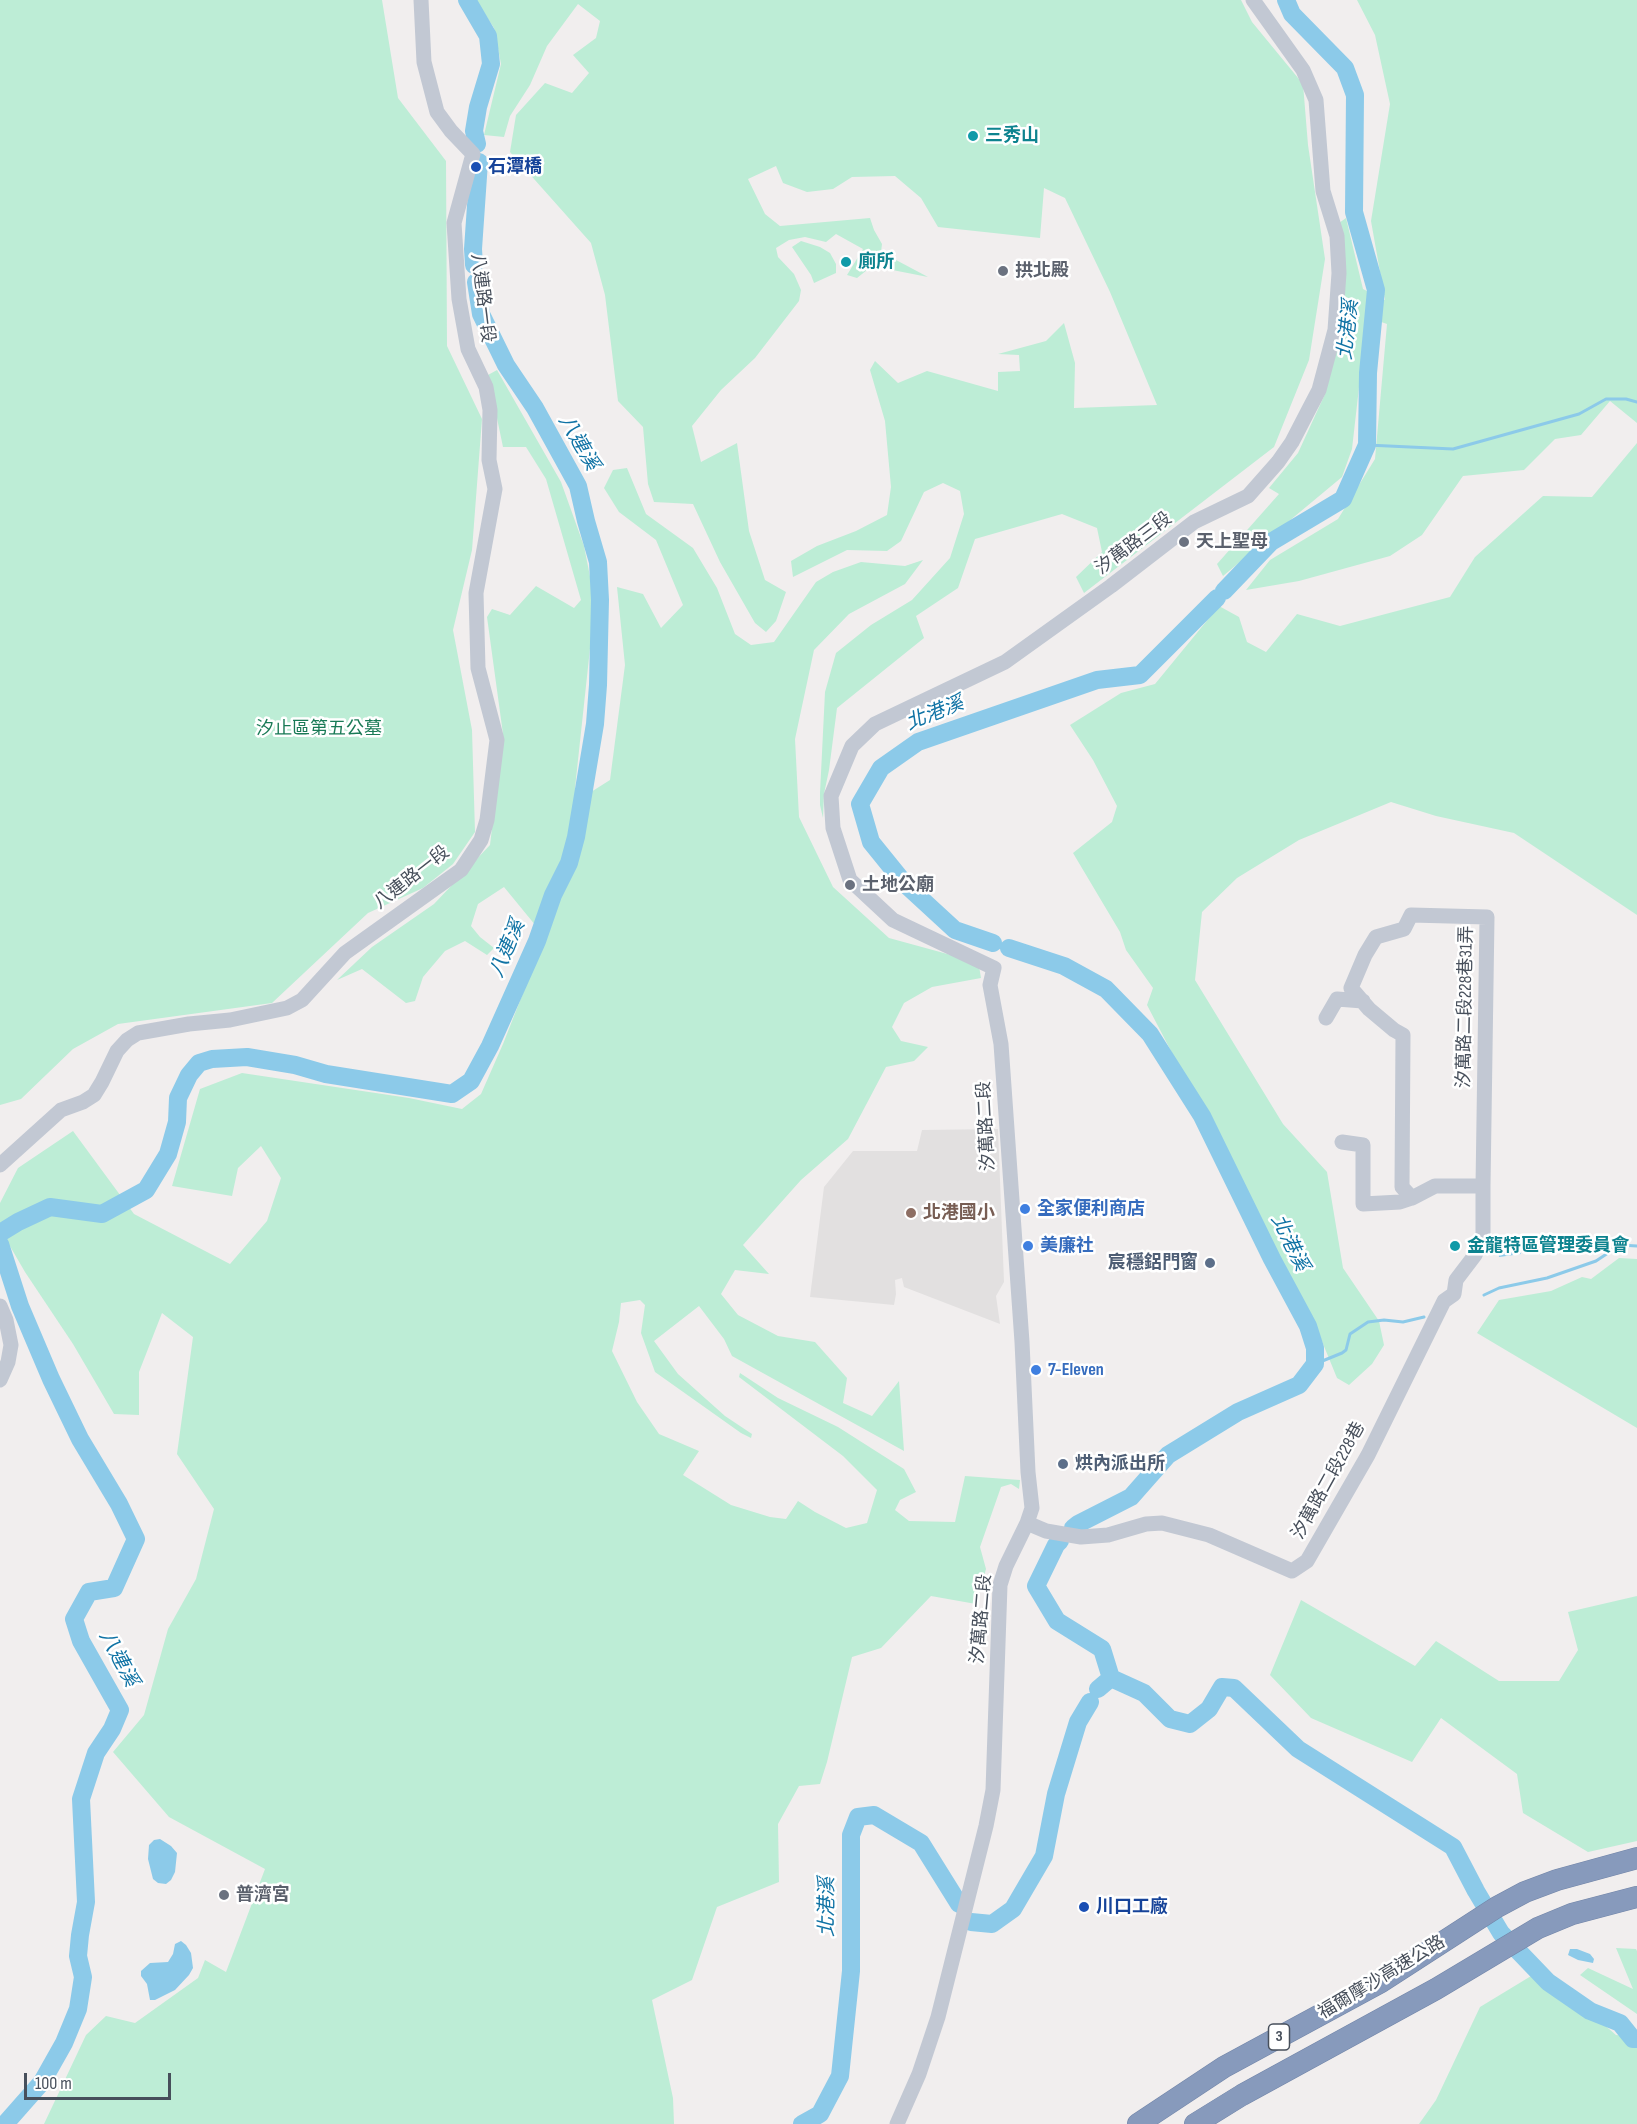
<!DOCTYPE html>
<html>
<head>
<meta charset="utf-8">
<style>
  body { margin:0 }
  #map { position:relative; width:1637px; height:2124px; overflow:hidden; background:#f1eeee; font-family:"Sofia Sans Condensed",sans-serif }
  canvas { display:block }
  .scale { position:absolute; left:24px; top:2073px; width:147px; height:27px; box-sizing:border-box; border:3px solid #474f5b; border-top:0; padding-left:8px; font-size:18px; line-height:21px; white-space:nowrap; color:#474f5b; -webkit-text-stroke:4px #fff; paint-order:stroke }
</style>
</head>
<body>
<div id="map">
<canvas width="1637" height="2124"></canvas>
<div class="scale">100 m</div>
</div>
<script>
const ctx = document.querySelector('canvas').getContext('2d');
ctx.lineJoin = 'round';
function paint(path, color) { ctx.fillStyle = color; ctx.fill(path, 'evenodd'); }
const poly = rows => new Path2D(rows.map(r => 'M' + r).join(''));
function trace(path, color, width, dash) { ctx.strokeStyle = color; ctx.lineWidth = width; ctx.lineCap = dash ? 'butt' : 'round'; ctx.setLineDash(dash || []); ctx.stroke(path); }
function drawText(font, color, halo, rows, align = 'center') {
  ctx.font = font + ' "Sofia Sans Condensed","Noto Sans TC",sans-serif'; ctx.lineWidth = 5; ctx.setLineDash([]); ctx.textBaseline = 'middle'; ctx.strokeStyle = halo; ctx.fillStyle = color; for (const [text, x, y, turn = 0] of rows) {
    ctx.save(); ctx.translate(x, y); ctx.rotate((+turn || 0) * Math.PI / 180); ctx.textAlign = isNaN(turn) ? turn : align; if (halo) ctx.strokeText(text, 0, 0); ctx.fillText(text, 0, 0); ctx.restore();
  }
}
const education = poly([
  [998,1129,1004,1282,996,1296,1000,1324,904,1287,902,1278,895,1280,896,1294,894,1305,810,1297,824,1187,853,1151,917,1151,922,1130]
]);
const green = poly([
  [0,0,382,0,398,98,446,161,447,346,482,419,472,550,453,630,472,730,475,832,453,864,423,888,368,913,272,1003,118,1024,73,1049,21,1099,0,1105],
  [476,0,1241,0,1252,22,1303,84,1308,145,1325,259,1309,360,1274,447,1084,593,1076,577,1102,552,1097,528,1062,514,975,539,958,588,916,616,924,638,837,708,829,770,824,794,823,818,820,805,820,793,825,692,836,653,871,625,912,600,950,558,964,514,960,491,943,483,924,492,901,541,887,551,847,550,793,577,791,561,817,546,856,531,887,515,891,487,885,421,870,370,875,361,898,383,927,371,998,391,998,372,1020,371,1019,355,998,354,1046,341,1064,323,1075,363,1074,408,1157,405,1110,292,1065,198,1044,188,1040,238,938,227,921,198,895,176,852,177,833,189,807,192,783,183,776,166,748,179,765,214,780,226,870,218,874,230,882,244,881,252,928,277,872,266,857,278,847,275,863,249,836,234,826,242,805,237,789,240,776,248,778,257,794,274,801,290,799,301,755,358,721,390,692,426,701,462,737,443,749,531,765,580,786,592,776,621,766,632,755,623,720,562,693,504,654,502,648,484,643,427,618,401,605,295,591,243,510,152,516,115,545,83,572,93,589,73,573,55,596,38,600,21,578,4,547,46,530,85,510,116,504,137,484,135,501,64,494,28],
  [1357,0,1637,0,1637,423,1610,401,1581,435,1555,439,1524,470,1463,476,1422,535,1390,556,1299,581,1246,590,1270,560,1338,519,1375,459,1387,324,1367,317,1352,449,1342,477,1223,576,1217,564,1279,494,1269,488,1298,453,1325,394,1339,223,1346,218,1363,289,1385,300,1371,221,1390,104,1375,35],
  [801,241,820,247,830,253,836,264,836,273,814,283,811,275,792,247],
  [497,370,561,482,584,546,595,602,575,788,591,792,610,780,625,665,617,587,643,594,661,628,683,605,656,540,619,512,604,488,613,470,627,468,646,514,693,548,717,588,735,634,751,645,774,642,816,582,833,572,861,562,905,566,923,560,905,584,849,614,814,650,795,739,799,817,833,887,889,938,962,958,979,966,981,978,932,987,904,1003,892,1027,901,1041,928,1047,914,1061,886,1067,848,1139,801,1180,743,1245,769,1274,735,1270,721,1294,738,1315,778,1336,815,1342,847,1378,843,1403,872,1416,899,1381,904,1451,732,1356,724,1339,699,1306,654,1341,678,1374,725,1416,752,1434,751,1438,741,1433,655,1372,641,1333,645,1305,640,1300,621,1303,619,1322,612,1351,637,1402,659,1434,699,1451,683,1475,731,1505,770,1517,786,1519,798,1501,815,1512,846,1528,867,1523,877,1490,843,1456,739,1377,740,1373,778,1398,838,1427,904,1469,916,1492,900,1500,895,1510,909,1521,955,1522,965,1476,1020,1480,1019,1489,1011,1484,1001,1487,980,1547,986,1569,976,1604,931,1596,881,1648,852,1657,827,1762,820,1784,799,1786,778,1824,779,1882,717,1907,692,1980,652,2000,673,2098,674,2124,44,2124,86,2035,106,2016,135,2023,198,1978,205,1960,226,1972,265,1869,169,1817,113,1752,144,1715,168,1629,196,1579,214,1509,177,1454,193,1337,162,1313,139,1372,139,1415,114,1414,73,1344,25,1272,0,1229,0,1203,18,1168,73,1131,134,1214,230,1264,267,1221,281,1178,261,1146,238,1168,232,1196,172,1186,200,1089,242,1073,409,1098,462,1109,481,1094,503,1044,545,937,504,887,478,904,471,926,480,937,494,948,487,955,465,941,445,951,423,977,415,1001,406,1003,362,969,337,980,372,947,434,904,490,845,503,734,487,617,492,609,510,615,536,586,574,608,581,600,546,479,526,447,503,447,488,375],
  [1637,443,1637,915,1514,833,1436,816,1391,802,1299,840,1237,878,1202,912,1195,980,1283,1124,1327,1172,1343,1268,1379,1321,1384,1345,1372,1364,1349,1385,1337,1378,1319,1334,1147,1005,1153,988,1126,950,1120,932,1073,853,1112,822,1117,806,1093,760,1070,725,1121,693,1155,684,1219,606,1239,617,1247,642,1266,652,1297,614,1340,626,1450,597,1475,557,1543,496,1592,497],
  [1619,1258,1637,1259,1637,1428,1477,1333,1499,1300,1551,1291,1582,1277,1591,1279],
  [1637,1596,1637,1841,1588,1852,1523,1813,1517,1774,1441,1718,1412,1762,1311,1718,1270,1675,1301,1600,1415,1666,1436,1641,1499,1681,1559,1681,1578,1650,1568,1612],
  [1616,1948,1636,1949,1637,1951,1637,2014,1580,1975,1588,1968,1633,1989],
  [1541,1970,1616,2035,1637,2037,1637,2124,1419,2124,1436,2100,1480,2007]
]);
const water = poly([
  [1518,1237,1521,1254,1499,1257,1497,1240],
  [160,1839,171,1846,177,1853,175,1872,171,1880,166,1884,158,1883,153,1879,148,1859,149,1845,154,1840],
  [181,1941,186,1945,191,1953,193,1968,189,1975,175,1990,155,2000,150,2000,147,1984,141,1976,141,1971,150,1963,168,1962,173,1954,175,1944],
  [1570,1949,1577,1949,1590,1954,1594,1959,1593,1963,1578,1960,1568,1955]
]);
const stream = poly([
  [1367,445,1453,449,1579,414,1606,399,1626,399,1637,402],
  [1484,1295,1499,1288,1547,1278,1596,1261,1620,1245,1637,1246],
  [1315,1364,1342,1353,1346,1350,1350,1334,1368,1322,1384,1320,1403,1322,1424,1317]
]);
const river = poly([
  [467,0,488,36,491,64,478,107,474,131,477,144],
  [474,265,473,249,479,162],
  [1224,591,1271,542,1343,499,1367,445,1368,373,1376,290,1354,212,1355,95,1345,68,1292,14,1286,0],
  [993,943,955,930,905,884,871,842,860,804,881,768,918,742,1097,680,1140,675,1217,598],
  [1009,948,1064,966,1106,989,1150,1034,1202,1116,1272,1259,1308,1326,1315,1348,1315,1364,1299,1385,1238,1412,1168,1455,1131,1497,1078,1524,1073,1528],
  [0,1233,18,1222,50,1207,102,1214,146,1190,168,1154,177,1122,178,1098,189,1075,199,1063,212,1059,247,1057,295,1065,326,1074,452,1094,471,1081,490,1046,537,941,553,895,569,863,576,837,595,724,598,685,600,600,598,562,586,521,578,486,535,408,506,365,481,314,476,282],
  [0,1244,20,1306,51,1379,80,1439,119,1504,136,1539,114,1588,89,1592,74,1619,81,1641,120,1710,112,1729,96,1753,81,1799,86,1902,80,1935,78,1956,83,1977,78,2009,64,2043,42,2082,5,2124],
  [1060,1541,1056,1545,1036,1586,1057,1621,1102,1649,1111,1678,1098,1689],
  [1111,1678,1144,1693,1170,1719,1190,1724,1209,1709,1222,1687,1234,1688,1298,1749,1453,1847,1476,1891,1501,1933,1548,1982,1590,2011,1620,2023,1633,2039,1637,2039],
  [971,1922,992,1924,1013,1909,1044,1856,1056,1794,1078,1722,1090,1702],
  [802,2124,820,2114,840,2076,851,1971,851,1835,858,1817,874,1815,921,1843,959,1904]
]);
const minor = poly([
  [1326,1018,1337,999,1363,1001],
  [1342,1142,1363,1145,1363,1204,1400,1202,1412,1198],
  [0,1165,61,1110,83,1102,94,1095,102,1082,117,1051,127,1040,138,1033,189,1024,230,1020,287,1008,302,1000,345,953,461,870,481,840,487,820,497,740,478,668,476,593,495,489,489,460,490,410,486,387,468,349,459,299,454,223,473,154,451,131,437,112,424,62,421,0],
  [0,1306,6,1320,11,1345,8,1362,0,1380],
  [1027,1523,1046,1531,1081,1537,1108,1535,1146,1524,1162,1523,1209,1535,1292,1571,1307,1561,1368,1455,1444,1301,1454,1294,1456,1280,1475,1255,1483,1237,1483,1186,1435,1186,1412,1198,1402,1187,1403,1035,1394,1030,1369,1009,1351,988,1365,955,1376,937,1404,929,1411,915,1487,917,1483,1186],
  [897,2124,919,2074,938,2017,986,1826,993,1790,1000,1585,1006,1566,1027,1523,1032,1508,1028,1472,1022,1342,1001,1044,990,985,994,968,893,920,850,880,833,828,831,796,852,746,875,724,1005,662,1111,586,1194,522,1248,496,1278,462,1292,442,1307,413,1319,390,1335,330,1339,273,1337,236,1323,191,1316,100,1303,70,1253,0]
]);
const highway = poly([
  [1138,2124,1224,2067,1381,1982,1497,1907,1525,1892,1557,1880,1637,1858],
  [1195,2124,1242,2095,1436,1989,1538,1928,1572,1914,1637,1897]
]);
const markers = [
  [973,136,6,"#0f9aa8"],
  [476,167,6,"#1a4fb4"],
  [846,262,6,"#0f9aa8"],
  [1003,271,6,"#6b7280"],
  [1184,542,6,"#6b7280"],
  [850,885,6,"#6b7280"],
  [1025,1209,6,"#3f7fe0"],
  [911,1213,6,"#8d6e63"],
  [1028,1246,6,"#3f7fe0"],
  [1455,1246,6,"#0f9aa8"],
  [1210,1263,6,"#5c6f8a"],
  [1036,1370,6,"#3f7fe0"],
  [1063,1464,6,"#5c6f8a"],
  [224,1895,6,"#6b7280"],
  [1084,1907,6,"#1a4fb4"]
];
const shields = [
  [1279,2037,21]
];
const shieldNames = [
  ["3",1279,2037]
];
const cultureNames = [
  ["三秀山",985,136],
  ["廁所",858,262],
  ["金龍特區管理委員會",1467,1246]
];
const transitNames = [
  ["石潭橋",488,167],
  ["川口工廠",1096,1907]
];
const worshipNames = [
  ["拱北殿",1015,271],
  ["天上聖母",1196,542],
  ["土地公廟",862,885],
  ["普濟宮",236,1895]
];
const streetNames = [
  ["八連路一段",482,298,83],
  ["汐萬路三段",1134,544,-37],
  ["八連路一段",412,878,-38],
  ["汐萬路二段228巷31弄",1466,1007,-89],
  ["汐萬路二段",987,1126,-93],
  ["汐萬路二段228巷",1329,1481,-61],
  ["汐萬路二段",982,1619,-85],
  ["福爾摩沙高速公路",1382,1978,-31]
];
const parkNames = [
  ["汐止區第五公墓",319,729]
];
const shopNames = [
  ["全家便利商店",1037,1209],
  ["美廉社",1040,1246],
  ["7-Eleven",1048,1370]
];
const educationNames = [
  ["北港國小",923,1213]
];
const serviceNames = [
  ["宸穩鋁門窗",1198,1263],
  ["烘內派出所",1075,1464,"left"]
];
const waterNames = [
  ["北港溪",1349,330,-84],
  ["八連溪",578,443,60],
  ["北港溪",935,714,-22],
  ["八連溪",508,949,-67],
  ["北港溪",1289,1243,64],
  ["八連溪",118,1659,62],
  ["北港溪",828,1907,-90]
];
paint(education, '#e2e0e0');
paint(green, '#bdedd6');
paint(water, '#8ccae9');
trace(stream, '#8ccae9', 3);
trace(river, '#8ccae9', 18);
trace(highway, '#7285a8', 22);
trace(minor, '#c2c8d3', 15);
trace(highway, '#879abc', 21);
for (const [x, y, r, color] of markers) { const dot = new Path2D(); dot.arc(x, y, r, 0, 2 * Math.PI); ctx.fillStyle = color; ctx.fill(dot); trace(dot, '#fff', 2); }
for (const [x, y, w] of shields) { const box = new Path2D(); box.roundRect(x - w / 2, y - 13, w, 26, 4.5); ctx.fillStyle = '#fff'; ctx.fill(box); trace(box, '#474f5b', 1.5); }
drawText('bold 16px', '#474f5b', null, shieldNames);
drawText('bold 18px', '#0d838f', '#fff', cultureNames, 'left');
drawText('bold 18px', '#164399', '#fff', transitNames, 'left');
drawText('bold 18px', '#5b616d', '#fff', worshipNames, 'left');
drawText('18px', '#474f5b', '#fff', streetNames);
drawText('18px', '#197a56', '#fff', parkNames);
drawText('bold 18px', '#366cbe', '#fff', shopNames, 'left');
drawText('bold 18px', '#785e54', '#fff', educationNames, 'left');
drawText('bold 18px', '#4e5e75', '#fff', serviceNames, 'right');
drawText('italic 20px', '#1073a5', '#fff', waterNames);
</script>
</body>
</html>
